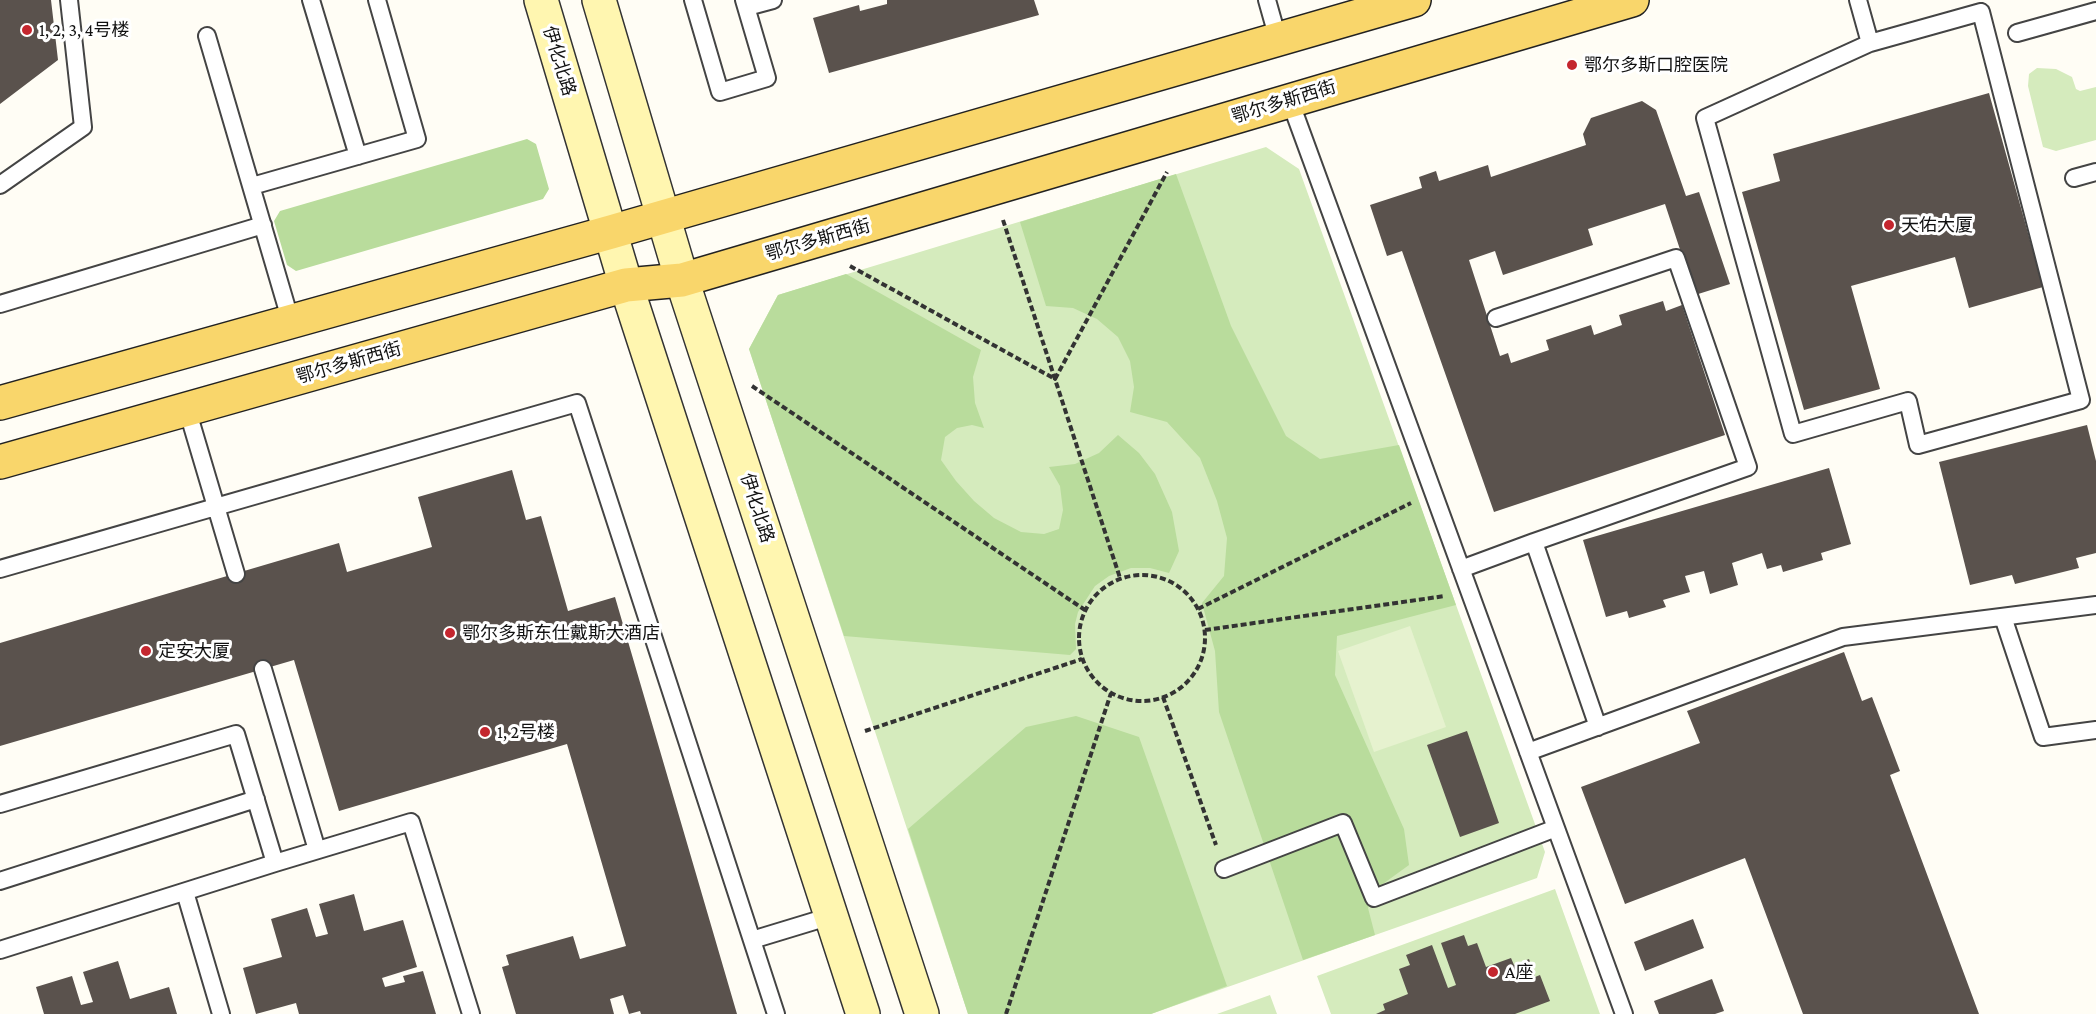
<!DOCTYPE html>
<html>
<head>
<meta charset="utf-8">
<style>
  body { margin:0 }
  canvas { display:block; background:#fffdf5 }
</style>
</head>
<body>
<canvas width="2096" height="1014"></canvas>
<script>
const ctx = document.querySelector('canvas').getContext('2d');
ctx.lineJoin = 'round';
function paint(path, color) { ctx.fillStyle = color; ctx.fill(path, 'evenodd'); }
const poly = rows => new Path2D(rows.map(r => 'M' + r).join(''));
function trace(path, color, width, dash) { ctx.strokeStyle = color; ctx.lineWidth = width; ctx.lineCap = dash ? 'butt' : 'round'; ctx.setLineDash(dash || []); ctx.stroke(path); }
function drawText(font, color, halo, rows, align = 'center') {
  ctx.font = font + ' "Crimson Pro","Noto Sans SC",serif'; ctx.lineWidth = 6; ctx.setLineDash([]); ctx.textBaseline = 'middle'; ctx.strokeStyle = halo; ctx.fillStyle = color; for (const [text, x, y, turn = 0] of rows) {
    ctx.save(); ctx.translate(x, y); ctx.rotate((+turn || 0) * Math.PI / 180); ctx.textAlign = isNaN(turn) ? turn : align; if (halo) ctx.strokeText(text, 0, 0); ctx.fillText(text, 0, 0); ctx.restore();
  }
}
const green = poly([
  [2037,68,2056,69,2072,77,2076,89,2080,91,2096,87,2096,140,2056,151,2043,147,2028,86,2029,74],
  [1266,147,1299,169,1545,852,1537,878,1151,1014,968,1014,749,349,778,295],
  [1555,889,1600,1014,1331,1014,1317,976],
  [1270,995,1277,1014,1217,1014]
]);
const forest = poly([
  [527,139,536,144,549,189,543,199,296,271,287,265,274,221,280,211],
  [1176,174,1231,326,1286,436,1320,459,1399,445,1456,605,1337,636,1335,675,1404,829,1409,865,1380,886,1368,908,1375,935,1303,960,1219,712,1215,651,1202,603,1224,576,1227,538,1217,501,1200,458,1167,422,1130,412,1134,387,1130,361,1118,337,1097,319,1073,308,1046,306,1020,222],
  [846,274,981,350,973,377,975,403,984,428,972,425,957,428,945,437,941,460,956,481,974,501,994,518,1021,532,1044,534,1059,529,1063,510,1060,486,1049,467,1075,464,1099,453,1118,435,1139,453,1155,474,1172,512,1179,551,1169,573,1150,568,1131,568,1109,576,1095,586,1078,612,1075,624,1076,649,1070,655,844,636,749,349,778,295],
  [1076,716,1139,737,1227,986,1151,1014,968,1014,908,829,1026,727]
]);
const pitch = poly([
  [1410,626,1446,727,1374,752,1338,651]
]);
const building = poly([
  [0,0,51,0,58,60,0,104],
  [887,0,1034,0,1039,15,829,73,813,18,859,5,860,11,887,4],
  [1989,93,2043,287,1969,308,1955,257,1851,286,1880,389,1804,410,1742,192,1780,181,1773,154],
  [1642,101,1656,110,1686,196,1699,192,1730,284,1695,295,1665,204,1588,229,1593,245,1503,275,1495,251,1469,260,1500,356,1508,353,1511,363,1549,350,1546,340,1591,325,1594,335,1622,325,1619,315,1663,301,1666,311,1682,305,1725,435,1494,512,1402,251,1387,256,1370,205,1422,188,1419,177,1436,171,1439,181,1488,165,1491,177,1586,145,1583,134,1591,118],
  [2087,425,2096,461,2096,553,2076,558,2079,568,2015,584,2012,575,1970,585,1939,462],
  [1829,468,1851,544,1821,553,1823,560,1783,572,1781,565,1767,569,1762,553,1732,563,1738,585,1710,594,1704,571,1685,576,1690,592,1663,600,1666,607,1629,618,1627,611,1606,617,1583,540],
  [512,470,526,520,541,516,568,611,615,597,737,1014,641,1014,640,1011,629,1014,623,995,610,999,614,1014,516,1014,502,967,509,965,506,955,573,936,580,959,626,946,567,744,339,811,294,660,0,746,0,643,339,543,347,572,432,547,418,497],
  [1844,652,1862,701,1872,697,1900,771,1890,775,1979,1014,1803,1014,1745,858,1625,904,1581,787,1700,743,1687,711],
  [1467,731,1499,823,1460,837,1427,745],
  [354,894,364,931,403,920,417,967,382,978,385,987,405,982,403,976,423,971,436,1014,299,1014,296,1003,256,1014,243,968,282,957,271,919,307,908,316,937,328,934,319,904],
  [1693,919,1704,948,1645,971,1634,942],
  [1464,935,1468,946,1477,943,1486,967,1511,958,1514,965,1529,959,1535,977,1540,975,1550,1001,1515,1014,1376,1014,1385,1010,1383,1004,1408,994,1399,969,1410,965,1406,955,1432,945,1448,988,1456,985,1441,943],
  [118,961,130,999,169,987,177,1014,44,1014,36,987,72,976,81,1005,93,1002,83,972],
  [1712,979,1724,1011,1715,1014,1659,1014,1654,1001]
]);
const path = poly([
  [1003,220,1120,578],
  [850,266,1055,379,1167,172],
  [752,386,1085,610],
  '1079 638a63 63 0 1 1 126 0a63 63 0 1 1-126 0Z',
  [1198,609,1411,503],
  [1205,630,1445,596],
  [1163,697,1216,845],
  [865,731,1082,659],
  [1006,1014,1111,693]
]);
const lane = poly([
  [311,0,358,156],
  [693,0,720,92,767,78,744,0],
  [1267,0,1278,39],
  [1858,0,1870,43],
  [747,7,773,0],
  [1981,12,2081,400,1918,445,1908,401,1793,434,1705,118,1870,43,1981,12],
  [2017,33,2096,11],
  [207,36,291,322],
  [1290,101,1624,1014],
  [2074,178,2096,172],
  [0,185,83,127,69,0],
  [252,186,417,139,377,0],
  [0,304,263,225],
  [1496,318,1676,258,1748,467,1534,542],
  [187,409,236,574],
  [0,569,577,403,776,1014],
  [1461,569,1534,542,1598,727],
  [2003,617,2043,737,2096,730],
  [263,669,317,850],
  [1528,752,1843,637,2096,605],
  [0,804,236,734,275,863],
  [1224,869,1343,823,1374,898,1556,828],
  [0,881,256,799],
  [185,892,221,1014],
  [752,940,831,916],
  [0,950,275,863,411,822,471,1014]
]);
const secondary = poly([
  [541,0,626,285,863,1014],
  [599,0,682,280,922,1014]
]);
const primary = poly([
  [0,403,611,232,1414,0],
  [0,462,626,285,682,280,1632,0]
]);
const markers = [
  [27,30,6,"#c4262e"],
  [1572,65,6,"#c4262e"],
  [1889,225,6,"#c4262e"],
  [450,633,6,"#c4262e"],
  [146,651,6,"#c4262e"],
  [485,732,6,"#c4262e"],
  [1493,972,6,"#c4262e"]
];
const poiNames = [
  ["1, 2, 3, 4号楼",39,30],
  ["鄂尔多斯口腔医院",1584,65],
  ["天佑大厦",1901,225],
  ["鄂尔多斯东仕戴斯大酒店",462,633],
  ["定安大厦",158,651],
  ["1, 2号楼",497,732],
  ["A座",1505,972]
];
const streetNames = [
  ["伊化北路",559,61,73],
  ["鄂尔多斯西街",1284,102,-17],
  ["鄂尔多斯西街",818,240,-16],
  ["鄂尔多斯西街",349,363,-16],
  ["伊化北路",757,508,72]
];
paint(green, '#d5ebbd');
paint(forest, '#b9dc9c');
paint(pitch, '#e6f2cf');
paint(building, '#5a524d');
trace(lane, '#444', 20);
trace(secondary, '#333', 36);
trace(primary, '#222', 36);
trace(path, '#333', 4, [6, 3]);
trace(lane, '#fff', 16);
trace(secondary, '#fff6b0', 33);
trace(primary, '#f9d66b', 33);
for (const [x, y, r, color] of markers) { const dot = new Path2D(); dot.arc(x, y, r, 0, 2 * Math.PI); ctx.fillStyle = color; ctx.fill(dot); trace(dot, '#fff', 2); }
drawText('18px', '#111', '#fff', poiNames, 'left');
drawText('18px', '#111', '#fff', streetNames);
</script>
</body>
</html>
